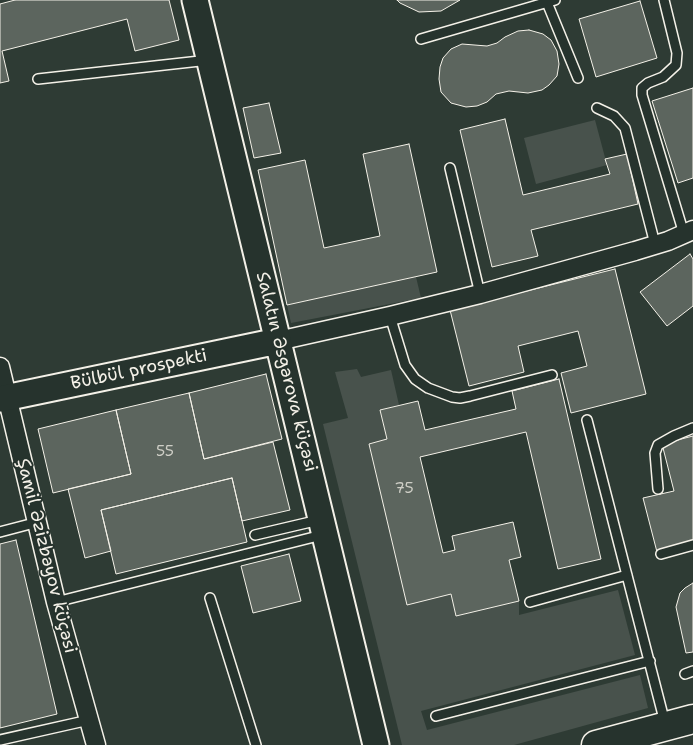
<!DOCTYPE html>
<html>
<head>
<meta charset="utf-8">
<style>
  body { margin:0 }
  canvas { display:block; background:#2e3b34 }
</style>
</head>
<body>
<canvas width="693" height="745"></canvas>
<script>
const ctx = document.querySelector('canvas').getContext('2d');
ctx.lineJoin = 'round';
function paint(path, color) { ctx.fillStyle = color; ctx.fill(path, 'evenodd'); }
const poly = rows => new Path2D(rows.map(r => 'M' + r).join(''));
function trace(path, color, width, dash) { ctx.strokeStyle = color; ctx.lineWidth = width; ctx.lineCap = dash ? 'butt' : 'round'; ctx.setLineDash(dash || []); ctx.stroke(path); }
function drawText(font, color, halo, rows, align = 'center') {
  ctx.font = font + ' "Shantell Sans",sans-serif'; ctx.lineWidth = 4; ctx.setLineDash([]); ctx.textBaseline = 'middle'; ctx.strokeStyle = halo; ctx.fillStyle = color; for (const [text, x, y, turn = 0] of rows) {
    ctx.save(); ctx.translate(x, y); ctx.rotate((+turn || 0) * Math.PI / 180); ctx.textAlign = isNaN(turn) ? turn : align; if (halo) ctx.strokeText(text, 0, 0); ctx.fillText(text, 0, 0); ctx.restore();
  }
}
const green = poly([
  [595,120,607,165,536,184,524,138],
  [416,277,421,298,291,323,287,305],
  [357,369,361,377,391,370,399,405,380,410,387,439,369,444,407,604,451,594,456,616,519,601,519,615,618,590,635,655,421,711,427,730,640,675,648,708,514,745,402,745,323,424,348,418,335,372]
]);
const building = poly([
  [15,0,169,0,179,40,135,51,127,19,2,51,9,81,0,83,0,4,15,0],
  [397,0,460,0,441,11,419,12,400,3,397,0],
  [640,1,657,58,596,77,579,19,640,1],
  [529,30,543,34,551,40,557,51,559,64,557,76,549,85,542,90,528,93,509,91,496,94,487,102,477,106,466,107,451,103,441,92,439,79,440,67,443,58,451,49,462,44,487,46,497,43,505,37,518,31,529,30],
  [693,88,693,178,678,183,652,101,693,88],
  [269,103,281,153,254,158,243,108,269,103],
  [505,119,523,195,610,174,605,159,627,154,638,204,531,230,538,256,492,267,460,130,505,119],
  [409,144,437,272,287,305,258,170,305,160,324,248,380,236,363,154,409,144],
  [690,254,693,259,693,306,667,326,640,292,690,254],
  [615,269,646,394,571,413,561,373,587,366,578,331,518,346,524,372,469,386,450,310,615,269],
  [266,374,282,439,204,459,189,393,266,374],
  [559,379,601,559,558,569,526,432,420,457,443,553,455,550,452,536,513,522,521,557,509,560,519,601,456,616,451,594,407,605,369,444,387,439,380,410,418,401,425,430,516,409,512,391,559,379],
  [189,393,204,459,273,442,290,510,242,521,232,478,101,510,111,551,85,558,68,489,131,474,116,410,189,393],
  [116,410,131,474,53,493,38,429,116,410],
  [693,436,693,543,657,552,643,498,674,491,662,444,693,436],
  [232,478,247,542,116,574,101,510,232,478],
  [16,540,57,714,0,728,0,544,16,540],
  [289,554,301,601,253,613,241,566,289,554],
  [693,583,693,652,686,653,676,607,680,593,685,588,693,583]
]);
const lane = poly([
  [546,0,578,78],
  [664,0,677,53,676,65,663,77,648,83,642,88,642,95,684,234],
  [421,39,555,0],
  [38,79,209,60],
  [597,108,614,116,625,128,655,244],
  [450,168,480,294],
  [390,316,405,365,415,379,428,388,452,397,460,398,470,396,552,375],
  [587,420,665,723],
  [658,489,655,453,658,445,674,436,693,428],
  [0,532,38,522],
  [255,535,319,520],
  [661,554,693,545],
  [210,598,256,745],
  [56,602,322,535],
  [530,602,627,575],
  [685,674,693,671],
  [436,716,650,661],
  [0,740,89,720]
]);
const street = poly([
  [278,341,390,316,480,294,635,251,668,241,693,230],
  [0,367,56,602,96,745]
]);
const secondary = poly([
  [195,0,376,745],
  [0,399,278,341]
]);
const primary = poly([
  [596,745,693,719]
]);
const numberNames = [
  ["55",165,452],
  ["75",404,489]
];
const streetNames = [
  ["Bülbül prospekti",139,370,-12],
  ["Salatın Əsgərova küçəsi",286,372,76],
  ["Şamil Əzizbəyov küçəsi",46,556,76]
];
paint(green, '#48524c');
paint(building, '#5c655e');
trace(building, '#f4f1e8', 1);
trace(lane, '#f4f1e8', 12);
trace(street, '#f4f1e8', 21);
trace(secondary, '#f4f1e8', 29);
trace(primary, '#f4f1e8', 31);
trace(lane, '#26332d', 9);
trace(street, '#26332d', 18);
trace(secondary, '#26332d', 25);
trace(primary, '#26332d', 28);
drawText('15px', '#cecec6', null, numberNames);
drawText('18px', '#f4f1e8', '#26332d', streetNames);
</script>
</body>
</html>
